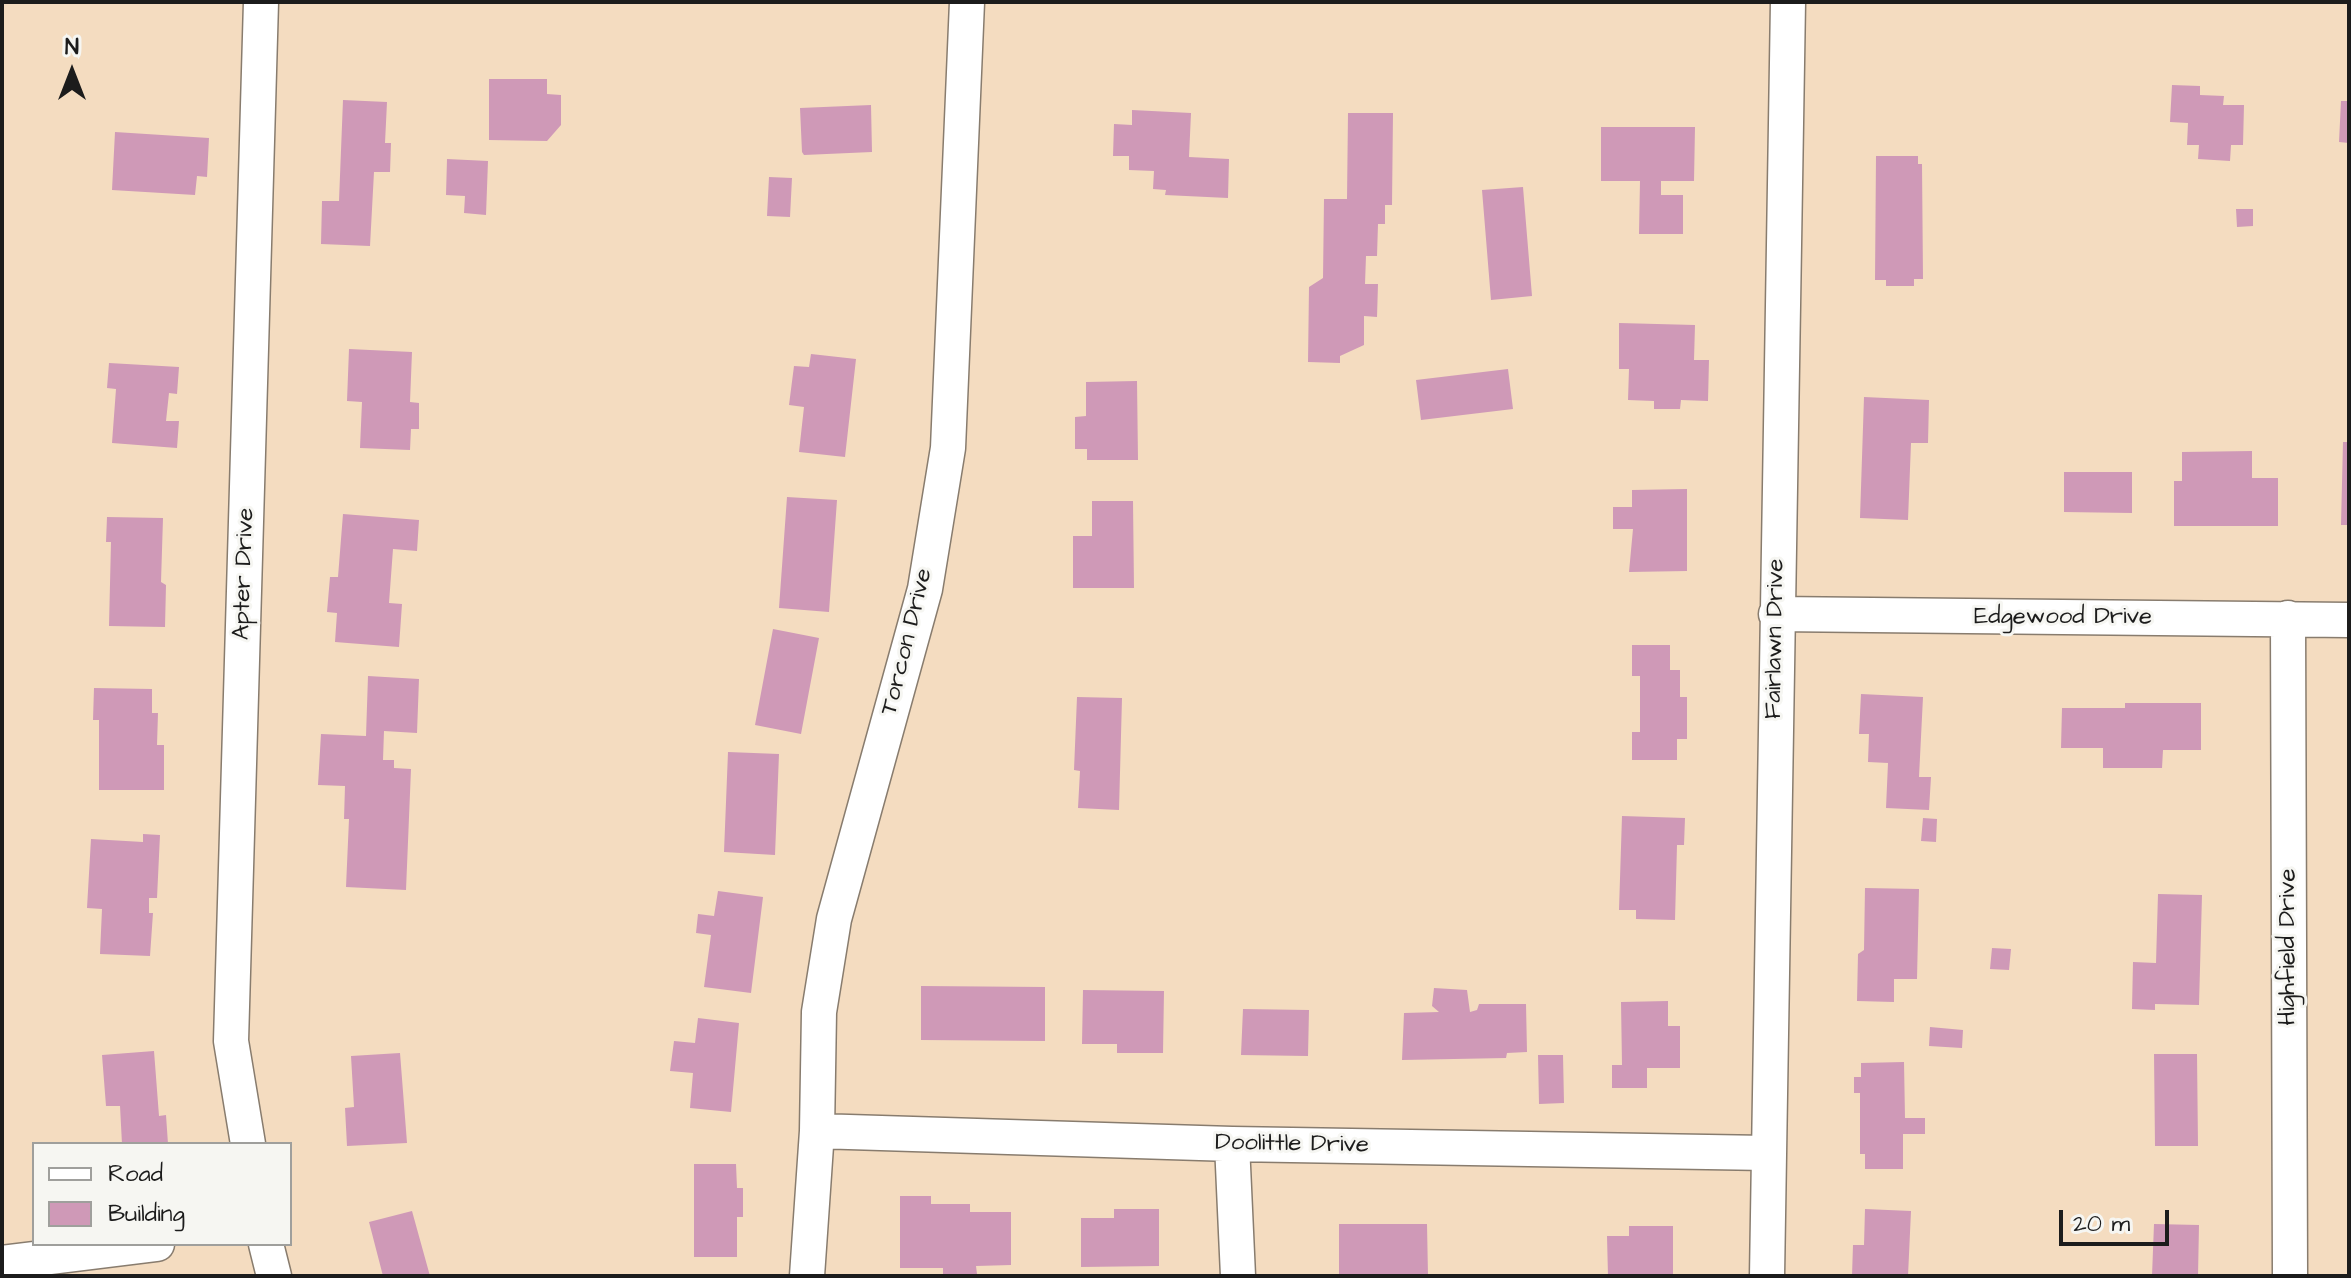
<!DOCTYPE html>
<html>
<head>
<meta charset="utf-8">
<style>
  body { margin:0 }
  #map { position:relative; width:2351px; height:1278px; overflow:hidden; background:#f4dcc0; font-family:"Architects Daughter",sans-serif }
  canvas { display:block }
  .frame { position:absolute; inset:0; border:4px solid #1c1c1c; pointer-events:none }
  .legend { position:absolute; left:32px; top:1142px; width:260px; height:104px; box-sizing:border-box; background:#f6f6f2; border:2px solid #9f9f9c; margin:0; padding:10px 14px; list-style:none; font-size:24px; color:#1c1c1c }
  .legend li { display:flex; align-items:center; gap:16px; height:40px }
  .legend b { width:40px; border:2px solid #9f9f9c }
  .north { position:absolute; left:32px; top:32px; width:80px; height:80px; -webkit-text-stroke:6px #f6f6f2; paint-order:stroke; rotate:0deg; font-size:22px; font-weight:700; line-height:32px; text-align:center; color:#1c1c1c }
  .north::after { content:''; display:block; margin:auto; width:28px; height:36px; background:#1c1c1c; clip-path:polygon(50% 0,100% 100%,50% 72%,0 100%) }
  .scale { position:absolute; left:2059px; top:1210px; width:110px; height:36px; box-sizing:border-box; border:4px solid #1c1c1c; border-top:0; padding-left:10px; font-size:24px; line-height:28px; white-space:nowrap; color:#1c1c1c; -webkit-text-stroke:6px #f6f6f2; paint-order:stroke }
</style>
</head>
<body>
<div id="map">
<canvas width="2351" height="1278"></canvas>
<div class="frame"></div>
<ul class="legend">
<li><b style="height:10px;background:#fff"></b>Road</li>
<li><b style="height:22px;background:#cf99b7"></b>Building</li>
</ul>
<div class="north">N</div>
<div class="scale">20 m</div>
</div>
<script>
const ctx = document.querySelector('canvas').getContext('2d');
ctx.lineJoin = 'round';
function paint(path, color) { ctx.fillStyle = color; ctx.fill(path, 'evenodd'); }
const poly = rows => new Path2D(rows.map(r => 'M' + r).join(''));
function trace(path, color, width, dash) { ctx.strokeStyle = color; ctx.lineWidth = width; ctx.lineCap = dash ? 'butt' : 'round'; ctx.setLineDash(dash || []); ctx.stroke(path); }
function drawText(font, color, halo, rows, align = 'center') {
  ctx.font = font + ' "Architects Daughter",sans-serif'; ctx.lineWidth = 6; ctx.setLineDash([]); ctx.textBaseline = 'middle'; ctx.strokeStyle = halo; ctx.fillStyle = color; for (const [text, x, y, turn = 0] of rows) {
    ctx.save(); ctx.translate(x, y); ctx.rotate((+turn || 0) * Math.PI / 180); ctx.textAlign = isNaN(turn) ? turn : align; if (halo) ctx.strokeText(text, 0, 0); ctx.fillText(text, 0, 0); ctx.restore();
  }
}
const building = poly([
  [489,79,547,79,547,94,561,95,561,125,547,141,489,140],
  [2172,85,2200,86,2200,95,2224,96,2223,105,2244,105,2243,145,2231,145,2230,161,2198,159,2199,145,2187,145,2188,123,2170,122],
  [343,100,387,102,385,143,391,143,390,172,374,172,370,246,321,244,322,201,339,201],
  [2341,101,2349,101,2349,143,2339,142],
  [871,105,872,152,804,155,802,152,800,108],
  [1132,110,1191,113,1189,157,1229,159,1228,198,1165,195,1166,190,1153,189,1154,171,1129,170,1129,156,1113,156,1114,124,1132,125],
  [1348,113,1393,113,1392,205,1385,205,1385,224,1378,224,1377,256,1366,256,1365,284,1378,284,1377,317,1364,316,1364,345,1340,356,1340,363,1308,362,1309,287,1323,278,1324,199,1347,199],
  [1601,127,1695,127,1694,181,1661,181,1661,195,1683,195,1683,234,1639,234,1640,181,1601,181],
  [115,132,209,138,207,177,197,176,195,195,112,190],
  [1876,156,1918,156,1918,164,1922,164,1923,279,1914,279,1914,286,1886,286,1886,280,1875,280],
  [447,159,488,161,486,215,464,213,465,196,446,195],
  [769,177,792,178,790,217,767,216],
  [1523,187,1532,296,1491,300,1482,190],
  [2236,209,2253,209,2253,226,2237,227],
  [1619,323,1695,325,1694,360,1709,360,1708,401,1681,400,1680,409,1654,409,1654,401,1628,400,1629,369,1619,369],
  [349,349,412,352,410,402,419,403,419,429,411,429,410,450,360,448,362,402,347,401],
  [811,354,856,359,845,457,799,452,804,407,789,405,794,366,809,367],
  [109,363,179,367,177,394,169,393,166,421,179,421,177,448,112,443,116,389,107,388],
  [1508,369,1513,409,1421,420,1416,380],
  [1137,381,1138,460,1087,460,1087,449,1075,449,1075,417,1086,416,1086,382],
  [1864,397,1929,400,1928,443,1911,443,1908,520,1860,518],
  [2343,442,2349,442,2349,525,2341,525],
  [2252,451,2252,478,2278,478,2278,526,2174,526,2174,481,2182,481,2182,452],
  [2064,472,2132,472,2132,513,2064,512],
  [1687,489,1687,571,1629,572,1633,529,1613,529,1613,507,1632,507,1632,490],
  [787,497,837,500,829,612,779,608],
  [1092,501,1133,501,1134,588,1073,588,1073,536,1092,536],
  [343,514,419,520,417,551,393,549,389,603,402,604,399,647,335,642,337,613,327,612,330,577,338,577],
  [107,517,163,518,161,582,166,585,165,627,109,626,111,542,106,542],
  [773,629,819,638,801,734,755,725],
  [1632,645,1670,645,1670,670,1680,670,1680,697,1687,697,1687,739,1677,739,1677,760,1632,760,1632,732,1640,732,1640,676,1632,676],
  [368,676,419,679,417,733,384,731,383,760,394,760,394,768,411,769,406,890,346,887,349,819,344,819,345,786,318,785,321,734,366,736],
  [94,688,152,689,152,713,158,713,157,745,164,745,164,790,99,790,99,720,93,720],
  [1861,694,1923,697,1919,777,1931,777,1929,810,1886,808,1888,763,1868,762,1869,734,1859,734],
  [1077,697,1122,698,1119,810,1078,808,1080,771,1074,770],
  [2125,703,2201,703,2201,750,2163,750,2162,768,2103,768,2103,748,2061,748,2062,708,2125,708],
  [728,752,779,754,775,855,724,852],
  [1622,816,1685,818,1684,845,1677,845,1675,920,1636,919,1636,910,1619,910],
  [1923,818,1937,819,1936,842,1921,841],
  [143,834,160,835,157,898,149,898,149,913,153,913,150,956,100,954,102,909,87,908,91,839,143,842],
  [1865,888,1919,889,1917,979,1894,979,1894,1002,1857,1001,1858,954,1864,950],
  [718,891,763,897,751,993,704,987,711,935,696,933,698,914,714,916],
  [2158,894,2202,895,2199,1005,2155,1004,2155,1010,2132,1009,2133,962,2156,963],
  [1992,948,2011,949,2009,970,1990,969],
  [921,986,1045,987,1045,1041,921,1040],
  [1434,988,1467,990,1470,1012,1477,1010,1479,1004,1526,1004,1527,1052,1507,1053,1506,1058,1402,1060,1404,1013,1439,1012,1432,1006],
  [1083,990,1164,991,1163,1053,1117,1053,1117,1044,1082,1044],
  [1668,1001,1668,1026,1680,1026,1680,1068,1647,1068,1647,1088,1612,1088,1612,1065,1622,1065,1621,1002],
  [1243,1009,1309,1010,1308,1056,1241,1055],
  [698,1018,739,1023,731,1112,690,1108,693,1073,670,1071,674,1041,695,1043],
  [1930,1027,1963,1030,1962,1048,1929,1046],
  [154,1051,159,1116,166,1115,168,1144,122,1144,120,1106,106,1106,102,1055],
  [400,1053,407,1143,347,1146,345,1108,354,1107,351,1056],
  [2154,1054,2197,1054,2198,1146,2155,1146],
  [1538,1055,1563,1055,1564,1103,1539,1104],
  [1904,1062,1905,1118,1925,1118,1925,1134,1903,1134,1903,1169,1865,1169,1865,1154,1860,1154,1860,1093,1854,1093,1854,1077,1861,1077,1861,1063],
  [694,1164,736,1164,737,1188,743,1188,743,1217,737,1217,737,1257,694,1257],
  [900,1196,931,1196,931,1204,970,1204,970,1212,1011,1212,1011,1265,976,1266,977,1274,943,1274,943,1268,900,1268],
  [1114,1209,1159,1209,1159,1266,1081,1267,1081,1218,1114,1218],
  [1865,1209,1911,1211,1908,1276,1852,1276,1853,1245,1864,1245],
  [412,1211,430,1276,383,1276,369,1222],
  [1339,1224,1427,1224,1428,1276,1339,1276],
  [2154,1224,2199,1225,2198,1276,2152,1276],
  [1629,1226,1673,1226,1673,1276,1608,1276,1607,1236,1629,1236]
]);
const street = poly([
  [1776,614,2349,620],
  [2288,618,2290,1276],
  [817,1131,1232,1144,1767,1153],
  [248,1144,231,1041,261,2],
  [1232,1144,1238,1276],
  [266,1244,274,1276],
  [2,1263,157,1244],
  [807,1276,817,1131,819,1012,834,919,925,589,948,448,967,2],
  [1767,1276,1788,2]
]);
const streetNames = [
  ["Apter Drive",245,574,-88],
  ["Edgewood Drive",2063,618],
  ["Fairlawn Drive",1776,639,-89],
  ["Torcon Drive",908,642,-76],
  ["Highfield Drive",2289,947,-90],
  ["Doolittle Drive",1292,1145,1]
];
paint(building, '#cf99b7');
trace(street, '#887c6e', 37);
trace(street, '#fff', 34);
drawText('24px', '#1c1c1c', '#f6f6f2', streetNames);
</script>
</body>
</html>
